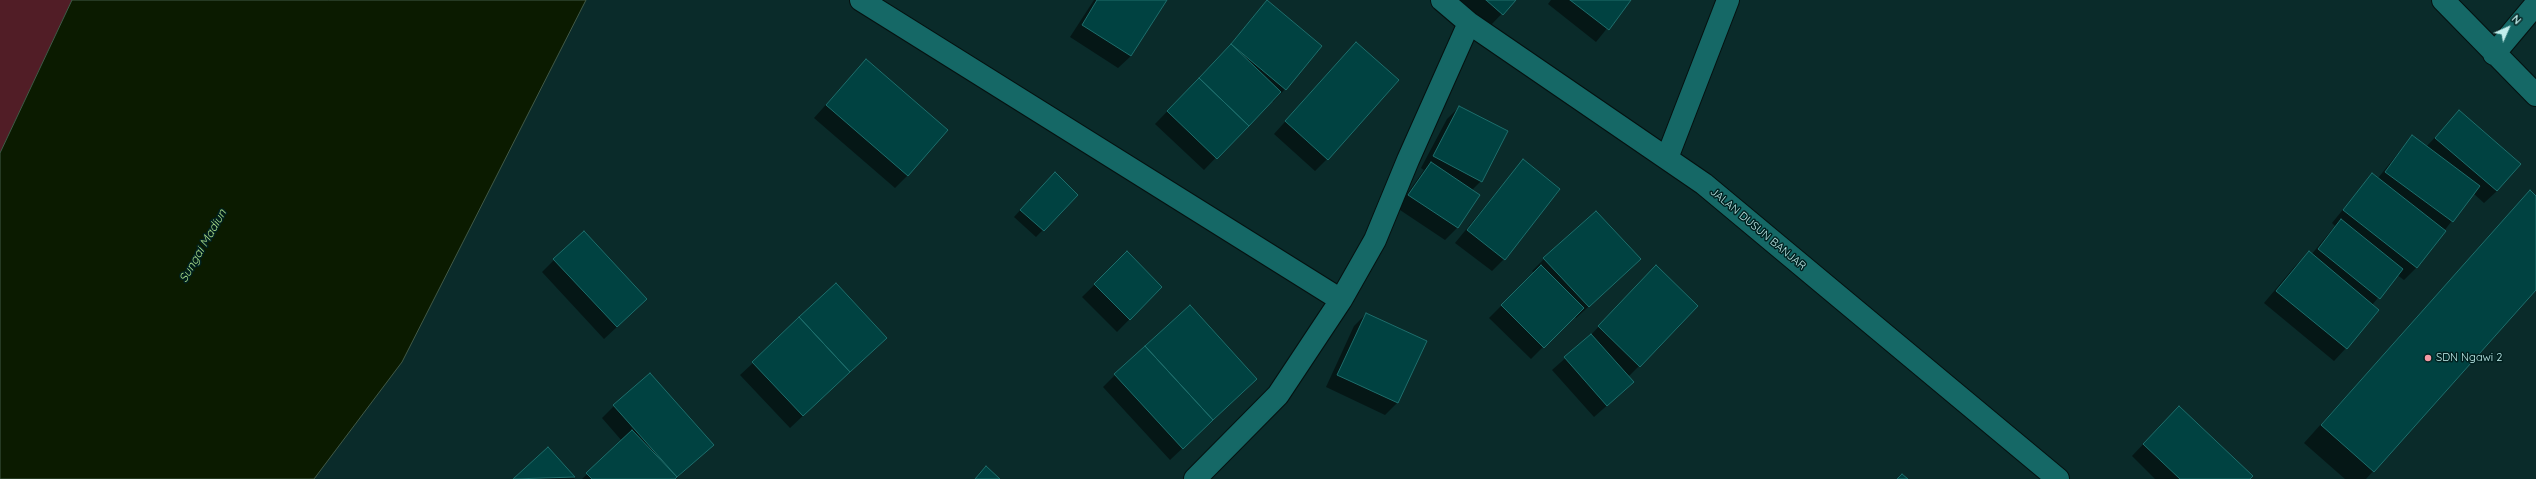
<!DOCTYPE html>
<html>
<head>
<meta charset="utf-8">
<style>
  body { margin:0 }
  #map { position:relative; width:2536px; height:479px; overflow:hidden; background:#0a2b2a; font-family:Quicksand,sans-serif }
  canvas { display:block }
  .north { position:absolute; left:2488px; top:8px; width:40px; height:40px; -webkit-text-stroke:3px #012120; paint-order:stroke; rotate:45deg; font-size:11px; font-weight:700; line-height:16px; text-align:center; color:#c1eeec }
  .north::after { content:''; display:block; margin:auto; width:14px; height:18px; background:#c1eeec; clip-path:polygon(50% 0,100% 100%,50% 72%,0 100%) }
</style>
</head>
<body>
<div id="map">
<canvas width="2536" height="479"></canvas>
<div class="north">N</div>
</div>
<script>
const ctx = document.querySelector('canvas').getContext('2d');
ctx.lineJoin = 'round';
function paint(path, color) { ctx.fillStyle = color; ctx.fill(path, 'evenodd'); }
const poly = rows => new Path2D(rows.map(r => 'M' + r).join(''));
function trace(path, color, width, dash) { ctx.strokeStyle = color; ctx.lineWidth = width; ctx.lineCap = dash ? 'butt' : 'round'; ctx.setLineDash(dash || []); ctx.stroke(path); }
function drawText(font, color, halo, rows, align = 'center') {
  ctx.font = font + ' Quicksand,sans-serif'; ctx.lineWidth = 3; ctx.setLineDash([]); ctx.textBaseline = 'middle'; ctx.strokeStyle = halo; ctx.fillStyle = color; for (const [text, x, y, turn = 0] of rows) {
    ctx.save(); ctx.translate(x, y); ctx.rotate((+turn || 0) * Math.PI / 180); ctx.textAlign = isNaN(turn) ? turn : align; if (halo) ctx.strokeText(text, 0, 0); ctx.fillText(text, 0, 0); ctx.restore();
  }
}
const green = poly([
  [0,0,72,0,0,153]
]);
const water = poly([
  [72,0,586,0,402,362,314,479,0,479,0,153,72,0]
]);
const shadow = poly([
  [1094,0,1165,0,1131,56,1118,68,1070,37],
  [1460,0,1515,0,1490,26],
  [1551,0,1630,0,1596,42,1548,4],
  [1267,1,1285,89,1273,102,1271,100,1204,170,1155,124,1219,58],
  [1356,43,1327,159,1315,171,1274,134],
  [866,60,908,175,895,188,814,118],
  [1459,107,1481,181,1472,190,1457,228,1445,240,1397,208,1424,170,1421,168,1447,119],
  [2459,112,2497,191,2484,203,2473,193,2416,268,2404,280,2397,275,2372,305,2346,348,2334,361,2264,303,2296,265,2309,253,2311,255,2335,226,2332,223,2372,174,2378,178,2412,136,2426,147],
  [1523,160,1559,189,1504,259,1492,271,1455,243],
  [1048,180,1077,195,1036,237,1014,217],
  [2530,192,2536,197,2536,289,2366,479,2345,479,2304,443],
  [1127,253,1161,287,1117,332,1082,297],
  [1544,259,1627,272,1576,318,1574,316,1531,359,1489,318,1534,273,1532,271],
  [554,260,634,311,604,339,542,272],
  [1644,279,1639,366,1628,377,1620,394,1594,417,1552,370,1587,339],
  [1366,314,1397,403,1385,415,1326,387,1354,326],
  [873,350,790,428,740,375,753,363],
  [1115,375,1256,379,1170,460,1103,387],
  [614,406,712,445,676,479,582,479,622,441,602,418],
  [2167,419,2249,479,2155,479,2132,456],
  [548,449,575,479,515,479]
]);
const building = poly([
  [1097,0,1167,0,1131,56,1082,25,1097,0],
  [1267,0,1322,46,1286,90,1231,44,1267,0],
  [1486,0,1516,0,1503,15,1486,0],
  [1570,0,1631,0,1609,30,1570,0],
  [1356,42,1399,80,1328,160,1285,121,1356,42],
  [1231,44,1281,92,1249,126,1199,78,1231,44],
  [866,59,948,130,908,176,826,105,866,59],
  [1199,78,1249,126,1217,159,1167,111,1199,78],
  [1459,106,1508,131,1482,182,1433,156,1459,106],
  [2459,110,2521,164,2497,191,2435,138,2459,110],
  [2412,135,2480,186,2453,222,2385,172,2412,135],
  [1523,159,1560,189,1505,260,1467,230,1523,159],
  [1431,162,1480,195,1458,228,1408,195,1431,162],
  [1055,172,1078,195,1044,231,1020,210,1055,172],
  [2372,173,2446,231,2417,268,2343,210,2372,173],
  [2530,190,2536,196,2536,290,2374,472,2321,425,2530,190],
  [1596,211,1641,259,1589,307,1543,258,1596,211],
  [2341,219,2403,269,2380,299,2318,249,2341,219],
  [584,231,647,299,617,327,553,259,584,231],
  [1127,251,1162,287,1130,320,1094,284,1127,251],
  [2309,251,2379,310,2347,349,2276,291,2309,251],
  [1541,265,1584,308,1544,348,1501,305,1541,265],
  [1656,265,1698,306,1640,367,1598,326,1656,265],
  [836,283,887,338,850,372,799,317,836,283],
  [1190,305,1257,379,1213,420,1145,346,1190,305],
  [1366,313,1427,341,1398,403,1337,375,1366,313],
  [799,317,850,372,803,416,752,362,799,317],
  [1591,334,1634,382,1607,406,1564,357,1591,334],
  [1145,346,1213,420,1183,449,1114,374,1145,346],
  [650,373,714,445,677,477,613,405,650,373],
  [2179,406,2253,476,2250,479,2180,479,2143,444,2179,406],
  [632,430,677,477,675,479,592,479,586,473,632,430],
  [548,447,575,477,513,479,548,447],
  [986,466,1000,479,975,479,986,466],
  [1902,474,1908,479,1897,479,1902,474]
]);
const minor = poly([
  [861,0,1341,300],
  [1442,0,1469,23,1704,184,2058,479],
  [2443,0,2536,95],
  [2494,54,2536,4],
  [1667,158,1728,0],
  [1195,479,1278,395,1341,300,1375,240,1408,160,1469,23]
]);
const markers = [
  [2428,358,4,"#f49aa4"]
];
const streetNames = [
  ["JALAN DUSUN BANJAR",1758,229,40]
];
const poiNames = [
  ["SDN Ngawi 2",2436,358]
];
const waterNames = [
  ["Sungai Madiun",203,246,-60]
];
paint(green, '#511d26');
paint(water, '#0b1b00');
trace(water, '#425a47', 1);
paint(shadow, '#0007');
paint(building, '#004241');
trace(building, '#1e6e6c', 1);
trace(minor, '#051110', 24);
trace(minor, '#156866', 22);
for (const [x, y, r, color] of markers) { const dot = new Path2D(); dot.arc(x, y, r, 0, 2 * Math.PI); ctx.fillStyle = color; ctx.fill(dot); trace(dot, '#012120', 1.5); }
drawText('11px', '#c1eeec', '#012120', streetNames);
drawText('11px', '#c1eeec', '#012120', poiNames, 'left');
drawText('italic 12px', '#addf87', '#012120', waterNames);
</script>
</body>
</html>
